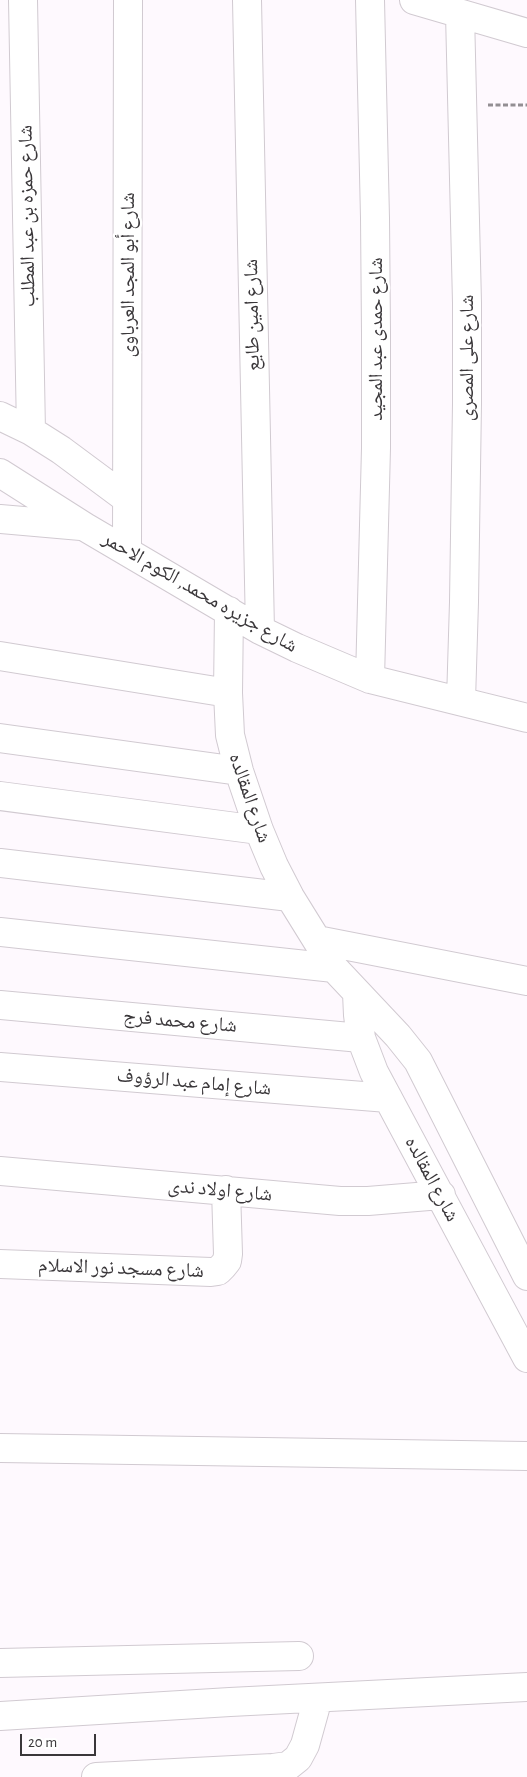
<!DOCTYPE html>
<html>
<head>
<meta charset="utf-8">
<style>
  body { margin:0 }
  #map { position:relative; width:527px; height:1777px; overflow:hidden; background:#fef9fe; font-family:"Alegreya Sans",sans-serif }
  canvas { display:block }
  .scale { position:absolute; left:20px; top:1734px; width:76px; height:22px; box-sizing:border-box; border:2px solid #3a373a; border-top:0; padding-left:6px; font-size:15px; line-height:18px; white-space:nowrap; color:#3a373a; -webkit-text-stroke:4px #fff; paint-order:stroke }
</style>
</head>
<body>
<div id="map">
<canvas width="527" height="1777"></canvas>
<div class="scale">20 m</div>
</div>
<script>
const ctx = document.querySelector('canvas').getContext('2d');
ctx.lineJoin = 'round';
const poly = rows => new Path2D(rows.map(r => 'M' + r).join(''));
function trace(path, color, width, dash) { ctx.strokeStyle = color; ctx.lineWidth = width; ctx.lineCap = dash ? 'butt' : 'round'; ctx.setLineDash(dash || []); ctx.stroke(path); }
function drawText(font, color, halo, rows, align = 'center') {
  ctx.font = font + ' "Alegreya Sans","Noto Naskh Arabic",sans-serif'; ctx.lineWidth = 4.5; ctx.setLineDash([]); ctx.textBaseline = 'middle'; ctx.strokeStyle = halo; ctx.fillStyle = color; for (const [text, x, y, turn = 0] of rows) {
    ctx.save(); ctx.translate(x, y); ctx.rotate((+turn || 0) * Math.PI / 180); ctx.textAlign = isNaN(turn) ? turn : align; if (halo) ctx.strokeText(text, 0, 0); ctx.fillText(text, 0, 0); ctx.restore();
  }
}
const path = poly([
  [488,105,527,105]
]);
const minor = poly([
  [23,0,31,431],
  [247,0,260,630],
  [370,0,375,218,376,333,376,448,370,679],
  [414,0,527,33],
  [460,14,467,303,467,403,464,602,461,701],
  [0,416,31,431,61,450,127,499],
  [0,473,85,527,260,630,297,648,370,679,527,718],
  [0,519,81,526],
  [127,550,128,0],
  [229,611,228,693,230,735,239,771,259,830,274,866,290,897,334,968,398,1036,418,1061,527,1276],
  [0,656,228,693],
  [0,738,239,771],
  [0,796,259,830],
  [0,863,290,897],
  [0,932,334,968],
  [317,940,527,981],
  [357,993,358,1015,361,1038,374,1072,527,1358],
  [0,1005,361,1038],
  [0,1067,388,1098],
  [0,1171,340,1201,368,1201,441,1195],
  [0,1264,211,1272,218,1271,223,1266,227,1261,228,1254,226,1190],
  [0,1448,527,1456],
  [0,1663,299,1656],
  [0,1716,230,1702,527,1687],
  [96,1777,273,1768,288,1766,298,1758,305,1745,318,1698]
]);
const streetNames = [
  ["شارع حمزه بن عبد المطلب",27,216,-91],
  ["شارع أبو المجد العرباوى",128,275,-90],
  ["شارع امين طايع",252,315,-91],
  ["شارع حمدى عبد المجيد",376,339,-90],
  ["شارع على المصرى",467,358,-90],
  ["شارع جزيره محمد, الكوم الاحمر",200,592,30],
  ["شارع المقالده",250,798,71],
  ["شارع محمد فرج",180,1021,5],
  ["شارع إمام عبد الرؤوف",194,1082,5],
  ["شارع المقالده",432,1179,62],
  ["شارع اولاد ندى",220,1190,5],
  ["شارع مسجد نور الاسلام",121,1268,2]
];
trace(minor, '#d1cad1', 30);
trace(path, '#938f93', 3, [5, 2.5]);
trace(minor, '#fff', 28);
drawText('20px', '#3a373a', '#fff', streetNames);
</script>
</body>
</html>
